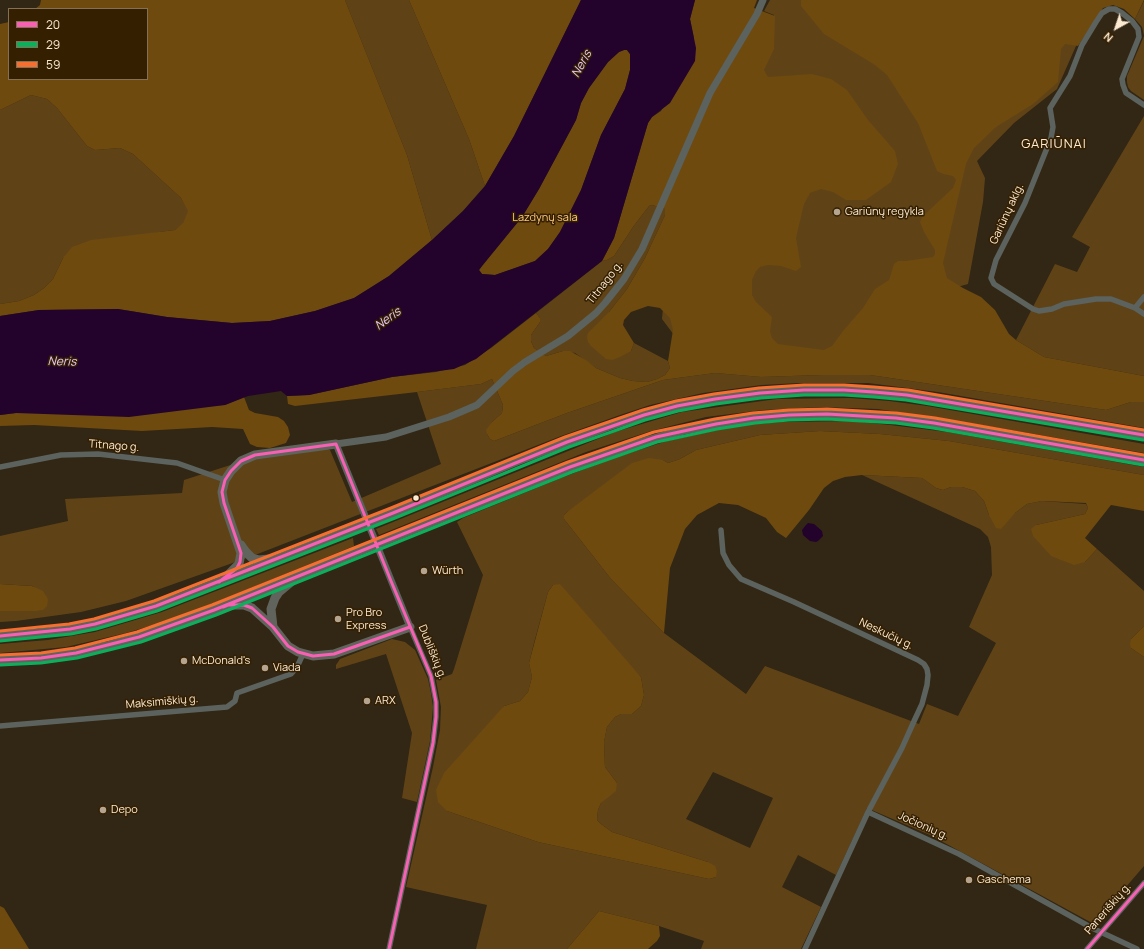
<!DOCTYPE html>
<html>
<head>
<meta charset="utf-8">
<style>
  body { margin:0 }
  #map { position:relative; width:1144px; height:949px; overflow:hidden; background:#322614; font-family:Manrope,sans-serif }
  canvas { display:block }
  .legend { position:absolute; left:8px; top:8px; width:140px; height:72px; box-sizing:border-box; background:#341f00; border:1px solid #847054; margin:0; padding:5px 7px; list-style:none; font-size:12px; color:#fcead2 }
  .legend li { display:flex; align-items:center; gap:8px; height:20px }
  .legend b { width:20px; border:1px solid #847054 }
  .north { position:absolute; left:1096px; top:8px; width:40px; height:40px; -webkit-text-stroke:3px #341f00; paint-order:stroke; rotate:220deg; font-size:11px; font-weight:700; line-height:16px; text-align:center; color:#fcead2 }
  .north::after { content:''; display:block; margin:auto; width:14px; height:18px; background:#fcead2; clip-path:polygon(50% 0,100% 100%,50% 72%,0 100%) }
</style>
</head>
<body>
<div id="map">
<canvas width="1144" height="949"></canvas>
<ul class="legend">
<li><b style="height:5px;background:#f860b3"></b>20</li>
<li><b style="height:5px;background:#0daf5c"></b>29</li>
<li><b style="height:5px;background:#f46f30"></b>59</li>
</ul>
<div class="north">N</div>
</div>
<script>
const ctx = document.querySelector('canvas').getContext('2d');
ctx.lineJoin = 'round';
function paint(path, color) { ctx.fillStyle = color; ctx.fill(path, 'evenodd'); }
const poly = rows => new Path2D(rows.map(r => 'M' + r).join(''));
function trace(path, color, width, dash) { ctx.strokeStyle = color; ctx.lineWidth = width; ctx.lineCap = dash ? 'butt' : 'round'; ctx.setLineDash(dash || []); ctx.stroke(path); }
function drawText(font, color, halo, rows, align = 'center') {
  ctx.font = font + ' Manrope,sans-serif'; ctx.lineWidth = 3; ctx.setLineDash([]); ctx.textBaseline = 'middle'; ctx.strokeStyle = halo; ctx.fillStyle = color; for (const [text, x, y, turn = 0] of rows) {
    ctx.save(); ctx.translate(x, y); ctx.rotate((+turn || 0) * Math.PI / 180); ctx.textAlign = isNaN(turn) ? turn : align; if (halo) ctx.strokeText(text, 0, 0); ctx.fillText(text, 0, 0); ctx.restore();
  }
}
const green = poly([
  [345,0,409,0,469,139,485,186,463,211,432,240,407,155],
  [770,0,1090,0,1087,21,1057,89,1014,123,977,161,985,178,983,202,968,284,943,291,908,360,680,343,662,319,664,297,774,15,764,11],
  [1144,1,1144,100,1131,91,1128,87,1127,82,1127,76,1144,36,1142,27,1135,19],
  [31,95,47,99,57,108,87,146,95,150,120,148,133,154,181,198,189,211,183,224,175,230,159,232,63,258,53,279,44,288,34,295,19,301,0,304,0,110],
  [1144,116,1144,376,1044,357,1016,340,1055,264,1077,272,1090,247,1072,237],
  [652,205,665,209,665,215,645,258,627,289,609,312,631,351,634,343,668,361,670,368,665,375,657,379,647,382,633,381,620,378,596,368,575,353,563,351,546,356,534,348,531,341,531,335,540,322,540,318,536,313,602,261,607,260,614,256,633,227,649,206],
  [715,373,761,377,821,375,870,375,1106,410,1131,402,1144,402,1144,428,938,392,868,383,799,383,761,385,703,393,650,405,620,415,561,436,255,555,126,601,81,612,16,621,0,622,0,611,42,610,33,586,0,584,0,536,68,521,65,499,182,493,184,480,252,458,325,448,330,450,352,502,441,464,417,392,481,384,492,379,503,405,502,413,492,422,487,434,490,439,494,441,567,413,663,380],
  [850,398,889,401,927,406,1144,444,1144,453,1005,429,878,409,821,407,763,410,706,417,651,431,586,452,379,535,376,529,615,432,682,412,777,399],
  [851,421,890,425,947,432,1144,467,1144,475,949,441,880,434,820,431,760,435,696,450,680,459,668,463,663,460,567,512,564,515,564,519,611,579,664,633,746,694,765,666,919,724,927,704,958,716,996,643,969,627,992,575,991,547,988,537,980,529,862,475,922,478,936,488,943,490,951,487,962,487,975,491,984,501,989,515,1015,513,1027,504,1042,501,1086,504,1088,508,1085,514,1036,525,1085,562,1097,549,1144,591,1144,626,1131,639,1131,648,1144,657,1144,866,1094,924,930,835,867,808,836,875,798,855,782,887,821,907,801,949,701,949,704,941,659,926,599,911,567,949,476,949,487,905,406,887,433,767,440,730,441,707,436,680,452,674,454,669,483,575,457,522,463,518,561,478,614,458,667,441,740,425,783,422],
  [553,585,641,677,644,695,641,706,632,714,621,714,615,717,607,727,604,742,605,767,617,783,601,803,598,810,597,820,601,824,612,832,708,862,716,877,709,879,538,842,447,811,504,706,520,701,528,692,532,677,529,663,534,643,548,592],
  [713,772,773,798,750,848,686,819],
  [353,538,354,546,177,618,126,633,66,647,0,653,0,644,48,640,95,632,162,612],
  [392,639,405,642,415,650,428,679,431,693,433,707,430,741,417,802,402,798,412,733,386,654,336,669,336,665,340,659]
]);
const forest = poly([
  [41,0,345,0,407,155,432,240,389,276,354,298,315,311,270,321,232,323,167,317,118,309,39,310,0,316,0,304,19,301,34,295,44,288,53,279,63,258,72,247,91,240,175,230,183,223,188,211,181,198,133,154,120,148,95,150,87,146,57,108,47,99,31,95,0,110,0,24,9,22,9,79,147,79,147,9,35,9,40,5],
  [409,0,581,0,514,136,485,186,469,139],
  [695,0,757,0,754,8,775,16,774,49,764,70,768,77,812,74,831,79,847,90,868,120,895,151,898,164,891,182,866,200,846,200,833,192,821,189,810,193,804,204,796,238,801,267,796,271,781,266,768,265,760,267,756,271,752,280,752,295,756,302,772,317,770,331,772,338,778,344,824,350,832,346,843,331,863,308,875,289,889,280,894,264,898,261,906,261,933,257,935,254,935,250,924,232,920,222,922,217,953,188,956,180,953,176,943,174,937,171,918,123,887,75,875,65,824,34,801,6,801,0,1144,0,1135,19,1124,9,1113,5,1103,8,1078,46,1065,44,1061,49,1058,82,1033,104,996,127,974,148,966,164,943,263,947,278,963,288,981,297,995,310,1009,334,1016,340,1044,357,1144,376,1144,402,1131,402,1106,410,870,375,821,375,761,377,715,373,663,380,567,413,494,441,490,439,487,434,486,430,492,422,502,413,503,405,492,379,481,384,417,392,295,406,288,404,287,396,309,395,392,377,436,372,465,365,491,348,536,313,540,318,540,322,531,335,531,341,534,348,546,356,563,351,570,351,586,360,596,368,620,378,633,381,647,382,657,379,665,375,670,368,668,361,673,330,670,318,660,308,648,306,631,312,624,320,623,325,634,343,631,351,620,357,612,360,606,359,591,346,588,342,587,337,588,333,609,312,627,289,645,258,665,215,665,209,652,205,649,206,633,227,614,256,607,260,602,261,614,238,648,123,652,117,661,111,694,38,690,19],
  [624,50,627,50,630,54,630,70,625,89,601,135,581,190,560,232,548,249,535,261,495,275,482,274,479,270,482,266,522,217,539,189,576,120,581,103,589,88,608,62,619,52],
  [244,397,249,410,255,413,278,417,284,421,288,427,290,435,286,443,270,448,257,447,250,444,243,429,212,427,142,431,34,425,0,426,0,415,16,413,225,405],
  [820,431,880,434,949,441,1144,475,1144,511,1111,505,1085,538,1097,549,1085,562,1074,565,1051,556,1033,536,1031,529,1036,525,1085,514,1088,508,1086,503,1042,501,1027,504,1015,513,1001,529,996,528,989,515,984,501,975,491,962,487,951,487,943,490,936,488,922,478,862,475,845,477,833,481,824,488,809,510,786,538,777,532,766,518,738,505,719,503,697,515,685,529,670,568,664,633,611,579,564,519,564,515,567,512,632,463,649,458,663,460,668,463,680,459,696,450,760,435],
  [0,584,32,586,43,591,48,599,47,606,43,610,37,611,0,611],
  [560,584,641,677,644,695,641,706,632,714,621,714,615,717,607,727,604,742,605,767,617,783,616,791,601,803,598,810,597,820,601,824,612,832,708,862,715,866,717,871,716,877,709,879,538,842,447,811,438,802,436,790,444,773,504,706,520,701,528,692,532,677,529,663,548,592,553,585],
  [1144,626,1144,657,1131,648,1130,644,1131,639],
  [0,906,4,908,29,949,0,949],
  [599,911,659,926,660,936,657,941,648,949,567,949]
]);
const water = poly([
  [581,0,695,0,690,19,696,48,695,61,670,103,652,117,648,123,614,238,602,261,476,359,454,369,392,377,309,395,287,396,281,391,248,396,225,405,129,417,16,413,0,415,0,316,39,310,118,309,167,317,232,323,270,321,315,311,354,298,389,276,432,240,463,211,485,186,514,136],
  [624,50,627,50,630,54,630,70,625,89,601,135,581,190,560,232,548,249,535,261,495,275,482,274,479,270,482,266,522,217,539,189,576,120,581,103,589,88,608,62,619,52],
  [808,523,814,524,822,531,823,536,818,541,816,542,810,541,803,535,802,530,806,525]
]);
const minor = poly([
  [1144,105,1126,93,1123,85,1122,79,1139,37,1138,29,1132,21,1122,13,1115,9,1109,9,1102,13,1096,22,1082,45,1070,76,1050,108,1053,127,1051,138,1025,203,996,260,991,278,994,284,1033,309,1039,311,1052,309,1064,304,1096,299,1111,299,1135,308,1144,314],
  [1135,308,1144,297],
  [0,467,61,455,98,454,177,463,225,480],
  [721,530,723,553,729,565,741,579,794,602,918,660,924,664,927,669,928,675,927,685,922,704,915,719,902,748,868,812,805,949],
  [0,726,227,707,235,701,237,693,291,674,297,667,303,654],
  [868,812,959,854,1092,928,1137,949],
  [389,949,433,743,436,717,436,702,431,676,410,627],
  [1087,949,1144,883]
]);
const tertiary = poly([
  [410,627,336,444,386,437,449,417,477,405,513,371,525,362,568,336,596,313,605,303,624,279,642,249,710,93,757,14,763,0]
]);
const trunk = poly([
  [393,513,517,461,609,426,644,415,677,406,715,399,760,393,804,390,844,390,907,395,1144,435],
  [399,535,570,467,623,448,684,430,716,424,754,418,789,415,827,414,896,418,934,423,1144,460],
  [241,545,246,552,252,558,259,560,269,559],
  [227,576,239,564,241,553,224,503,222,492,225,480,231,471,241,461,255,455,336,444],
  [232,605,244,605,252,608,273,627,288,646,298,652,313,656,334,654,410,627],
  [273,627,271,609,275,598,279,592,291,582],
  [0,636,39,633,70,629,95,624,130,614,181,597,346,532],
  [0,660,41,658,76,653,107,646,139,637,214,610,352,554]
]);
const trunkBridge = poly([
  [346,532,393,513],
  [352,554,399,535]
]);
const bus1 = poly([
  [219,582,237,568,240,562,241,553,224,503,222,492,225,480,231,471,241,461,255,455,336,444,391,581,431,676,436,702,436,717,433,743,389,949],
  [223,607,228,605,244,605,252,608,273,627,288,646,298,652,313,656,334,654,410,627],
  [0,636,70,629,95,624,156,606,393,513,567,442,644,415,677,406,715,399,760,393,804,390,844,390,874,392,907,395,1144,435],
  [0,660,41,658,76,653,139,637,214,610,570,467,656,437,716,424,754,418,789,415,827,414,896,418,934,423,1144,460],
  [1087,949,1144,883]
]);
const bus2 = poly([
  [0,641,71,634,96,629,157,611,395,518,569,447,645,420,678,411,716,404,761,398,804,395,844,395,874,397,906,400,1143,440],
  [0,665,41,663,77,658,141,642,216,615,572,472,657,442,717,429,755,423,789,420,827,419,896,423,933,428,1143,465]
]);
const bus3 = poly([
  [0,631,69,624,94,619,154,601,391,508,565,437,643,410,676,401,714,394,759,388,804,385,844,385,874,387,908,390,1144,430],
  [0,655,41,653,75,648,137,632,212,605,568,462,654,432,715,419,753,413,789,410,827,409,896,413,935,418,1144,455]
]);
const markers = [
  [837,212,4,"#b5a590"],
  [416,498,3.5,"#fcead2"],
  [424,571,4,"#b5a590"],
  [338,619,4,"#b5a590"],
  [184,661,4,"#b5a590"],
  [265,668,4,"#b5a590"],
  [367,701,4,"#b5a590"],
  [103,810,4,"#b5a590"],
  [969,880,4,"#b5a590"]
];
const poiNames = [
  ["Gariūnų regykla",845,212],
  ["Würth",432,571],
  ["Pro Bro",346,613],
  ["Express",346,626],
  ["McDonald's",192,661],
  ["Viada",273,668],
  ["ARX",375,701],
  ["Depo",111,810],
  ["Gaschema",977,880]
];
const streetNames = [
  ["Gariūnų aklg.",1007,214,-65],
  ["Titnago g.",605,283,-52],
  ["Titnago g.",114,446,4],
  ["Neskučių g.",886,634,25],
  ["Dubliškių g.",432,652,68],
  ["Maksimiškių g.",162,702,-5],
  ["Jočionių g.",923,826,24],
  ["Paneriškių g.",1108,909,-49]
];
const parkNames = [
  ["Lazdynų sala",545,218]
];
const waterNames = [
  ["Neris",582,64,-61],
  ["Neris",388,319,-36],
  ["Neris",62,362,1]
];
const quarterNames = [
  ["GARIŪNAI",1054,144]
];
paint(green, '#5f4317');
paint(forest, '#6e4a0f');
paint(water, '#23032c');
trace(minor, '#5c625d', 5.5);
trace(tertiary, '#5c625d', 7);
trace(trunk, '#61645c', 9);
trace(trunkBridge, '#61645c', 9);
trace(bus1, '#f860b3', 3);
trace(bus2, '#0daf5c', 3);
trace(bus3, '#f46f30', 3);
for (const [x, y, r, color] of markers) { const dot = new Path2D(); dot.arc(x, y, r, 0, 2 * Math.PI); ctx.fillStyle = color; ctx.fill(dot); trace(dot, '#341f00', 1.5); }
drawText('11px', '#fcead2', '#341f00', poiNames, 'left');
drawText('11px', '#fcead2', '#341f00', streetNames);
drawText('11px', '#ffc97f', '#341f00', parkNames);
drawText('italic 12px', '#e7c7f7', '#341f00', waterNames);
ctx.letterSpacing = '1px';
drawText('13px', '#fcead2', '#341f00', quarterNames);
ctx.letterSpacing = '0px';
</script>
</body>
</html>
